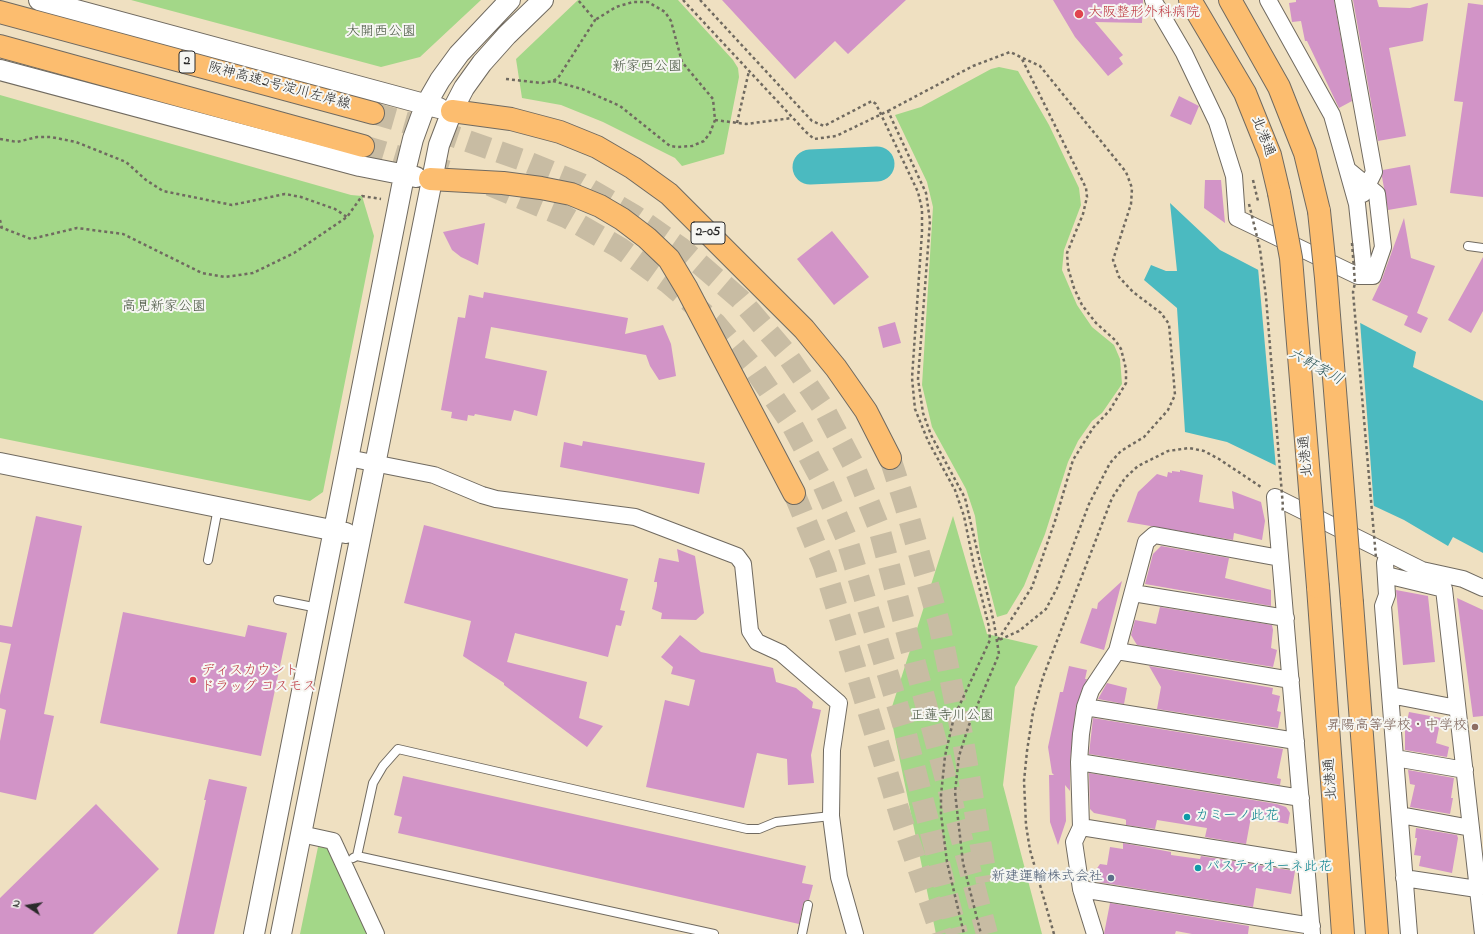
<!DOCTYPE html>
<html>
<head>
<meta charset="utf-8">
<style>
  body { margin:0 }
  #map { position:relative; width:1483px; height:934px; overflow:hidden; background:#efe0c1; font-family:"Indie Flower",sans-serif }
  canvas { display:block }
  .north { position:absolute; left:8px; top:886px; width:40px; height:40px; -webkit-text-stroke:3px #f6f6f2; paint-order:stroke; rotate:282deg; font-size:11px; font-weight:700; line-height:16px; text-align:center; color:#2b2b2b }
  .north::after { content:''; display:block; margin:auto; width:14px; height:18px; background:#2b2b2b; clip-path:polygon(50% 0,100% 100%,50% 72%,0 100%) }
</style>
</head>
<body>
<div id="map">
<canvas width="1483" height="934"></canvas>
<div class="north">N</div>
</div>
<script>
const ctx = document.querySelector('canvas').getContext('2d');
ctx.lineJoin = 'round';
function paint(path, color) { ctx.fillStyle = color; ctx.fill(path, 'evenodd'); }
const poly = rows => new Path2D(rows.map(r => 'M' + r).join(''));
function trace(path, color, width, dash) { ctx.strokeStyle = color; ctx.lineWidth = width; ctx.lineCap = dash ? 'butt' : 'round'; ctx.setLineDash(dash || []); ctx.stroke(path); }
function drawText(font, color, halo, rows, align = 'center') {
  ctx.font = font + ' "Indie Flower","Klee One",sans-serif'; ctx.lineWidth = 4; ctx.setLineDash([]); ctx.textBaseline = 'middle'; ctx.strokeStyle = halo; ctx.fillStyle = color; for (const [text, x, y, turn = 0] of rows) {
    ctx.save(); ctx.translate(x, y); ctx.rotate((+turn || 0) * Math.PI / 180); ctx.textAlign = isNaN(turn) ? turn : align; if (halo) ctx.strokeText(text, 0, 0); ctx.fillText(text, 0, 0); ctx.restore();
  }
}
const green = poly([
  [131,0,481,0,420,57,381,67],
  [578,0,678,0,733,60,738,68,739,77,724,154,682,166,675,158,603,122,561,105,522,98,516,59],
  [999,67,1018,71,1049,125,1079,188,1081,205,1064,250,1062,270,1077,305,1092,327,1114,345,1120,359,1122,384,1102,413,1092,421,1078,441,1068,462,1045,534,1024,586,1007,614,997,617,980,552,975,516,966,489,932,427,922,385,933,207,927,182,895,115,921,107,991,69],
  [0,95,351,195,362,196,374,236,323,492,310,501,0,438],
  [953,516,987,634,1038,646,1015,687,1003,785,1042,934,936,934,890,713],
  [318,847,327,848,368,934,300,934]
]);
const water = poly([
  [1170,203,1220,250,1416,352,1413,367,1483,401,1483,553,1453,537,1448,546,1404,520,1372,505,1283,469,1227,442,1185,432,1177,308,1144,280,1151,265,1166,271,1177,271]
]);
const pier = poly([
  [1258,268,1360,321,1374,508,1276,468]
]);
const river = poly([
  [810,167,877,164]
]);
const building = poly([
  [722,0,906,0,848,54,835,41,795,79],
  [1053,0,1143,0,1142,23,1095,22,1123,55,1119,58,1123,64,1108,76,1075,37],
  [1296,0,1334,0,1352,101,1339,108,1337,104,1307,41,1305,41,1301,21,1292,22,1289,3,1296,2],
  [1353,0,1377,0,1379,7,1410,8,1428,3,1423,41,1389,48,1406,136,1378,141],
  [1468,3,1483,5,1483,197,1450,193,1463,102,1454,101],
  [1179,96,1199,106,1191,125,1170,116],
  [1410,165,1417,205,1388,210,1382,177,1383,170],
  [1205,180,1221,180,1225,223,1204,208],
  [1404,218,1411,258,1435,266,1417,313,1428,318,1421,333,1404,325,1408,316,1372,300,1382,279],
  [485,223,478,265,461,257,452,250,443,232],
  [832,231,869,277,834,305,797,259],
  [1483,257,1483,311,1471,333,1448,320],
  [484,292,628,318,625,334,663,325,671,344,676,376,659,380,650,366,646,355,491,327,485,358,547,371,537,416,514,410,511,421,475,414,474,416,468,415,467,421,451,418,452,412,441,410,458,317,465,318,469,295,483,298],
  [895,322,901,343,883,348,878,327],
  [583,441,705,463,699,494,560,467,564,442,582,446],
  [1180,470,1203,475,1199,502,1234,509,1232,491,1261,502,1265,521,1262,540,1234,533,1233,540,1127,522,1138,492,1157,474,1167,477,1168,472,1172,473,1172,471,1180,472],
  [36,516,82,526,44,714,54,716,36,800,0,792,0,741,6,710,0,708,0,695,11,644,0,642,0,625,12,627],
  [424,525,628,579,620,610,625,611,621,626,616,625,608,657,515,633,507,662,587,682,579,718,603,726,587,747,504,685,504,683,463,656,471,621,404,603],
  [1161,546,1229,558,1225,578,1271,590,1271,606,1145,584,1153,554],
  [677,549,695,556,704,613,696,620,661,619,662,613,652,609,657,586,657,582,654,582,659,558,679,562],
  [1122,581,1104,650,1080,643,1092,608,1097,609,1098,603],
  [1396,590,1428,596,1435,662,1403,665],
  [1457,598,1483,610,1483,716,1473,717],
  [1160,607,1272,625,1273,630,1271,648,1277,650,1273,667,1137,645,1131,635,1135,620,1156,624],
  [123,612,245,637,248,625,287,633,261,756,100,723],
  [680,635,701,652,773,668,776,682,796,688,813,702,812,708,821,710,811,755,814,783,788,785,787,759,757,753,744,808,646,787,665,700,689,706,695,680,671,674,673,667,661,657],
  [1069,666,1087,670,1085,679,1087,679,1076,706,1070,761,1070,791,1065,785,1066,821,1058,845,1050,822,1049,775,1054,775,1052,773,1048,747,1060,692,1063,692],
  [1149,666,1273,688,1272,694,1280,696,1277,711,1281,712,1278,728,1157,709,1161,687],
  [1107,683,1127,688,1124,704,1098,699],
  [1409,712,1441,718,1436,743,1449,747,1447,757,1405,750,1405,731],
  [1093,718,1283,749,1277,778,1281,779,1280,785,1089,754],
  [1408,770,1454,778,1451,798,1453,798,1450,814,1410,807,1415,785,1410,784],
  [1089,773,1277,804,1286,807,1290,813,1288,824,1251,817,1246,844,1205,837,1207,828,1157,820,1155,829,1126,825,1126,820,1124,819,1094,813,1090,809],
  [403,776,806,866,802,883,813,885,809,900,806,900,803,904,799,924,398,833,402,817,394,815],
  [209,779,247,787,214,934,177,934,206,800,204,800],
  [96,804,159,869,93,934,0,934,0,898],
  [1416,828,1457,835,1458,838,1452,873,1419,866,1421,856,1414,855,1417,838,1415,838],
  [1123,843,1171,852,1171,855,1200,859,1201,856,1295,871,1291,894,1256,888,1253,907,1098,882,1098,877,1093,874,1100,864,1107,865,1110,847,1123,849],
  [1110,903,1249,926,1248,934,1192,934,1176,931,1175,934,1104,934]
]);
const motorwayTunnel = poly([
  [373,113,456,137,525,161,581,184,635,216,681,248,740,299,785,352,824,409,853,464,879,528,987,934],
  [363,146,453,173],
  [490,185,566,217,620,248,667,282,715,323,755,370,791,423,820,477,846,537,904,727,957,934],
  [890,458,906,508,939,623,962,735,987,882],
  [794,493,824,566,901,818,941,934]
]);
const path = poly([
  [683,0,806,132,814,139,836,136,888,111,926,193,930,221,918,379,923,413,931,435,965,498,994,623,999,654,969,725,959,756,955,792,963,863,981,934],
  [700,0,812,121,824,126,872,101,876,104,918,192,922,209,922,232,912,378,915,409,928,441,955,490,964,516,974,566,989,627,990,640,954,717,945,756,941,795,941,814,947,862,964,934],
  [506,79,542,83,553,81,558,78,595,20,578,0],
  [553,81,582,89,620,106,670,146,677,147,692,146,704,141,710,133,715,120,713,99,682,62,671,21,665,12,648,2,633,2,616,7,595,20],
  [888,111,973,66,1010,52,1040,66,1126,172,1132,188,1131,204,1113,260,1119,277,1133,292,1161,313,1169,324,1175,395,1168,410,1144,437,1121,451,1110,463,1089,504,1057,588,1046,609,1019,631,997,641],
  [715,120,746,124,792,118],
  [737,123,749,71],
  [0,139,17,142,37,137,51,137,76,142,126,162,146,180,163,191,232,205,285,194,301,197,335,209,347,217],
  [0,220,2,228],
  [0,227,31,239,77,228,123,234,202,273,225,277,253,273,294,253,347,217,362,196,381,199],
  [998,640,1032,587,1055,521,1073,460,1093,428,1110,410,1126,383,1126,369,1121,349,1115,340,1096,323,1082,305,1074,288,1068,268,1067,253,1083,214,1087,197,1086,188,1021,57],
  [1054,934,1030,850,1026,825,1024,781,1027,751,1033,712,1043,677,1112,498,1125,478,1138,466,1168,451,1189,448,1204,451,1219,459,1261,487]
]);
const service = poly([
  [1468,246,1483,248],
  [208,560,218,508],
  [278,600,318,608],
  [357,856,373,783,383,766,398,749,747,829,759,829,776,822,831,816],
  [353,858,357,856,714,934],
  [802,934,808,905]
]);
const minor = poly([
  [1153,0,1184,53,1217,122,1234,176,1237,218,1358,276,1373,276,1383,247,1377,194,1348,170],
  [1268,0,1332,115,1357,204,1364,270,1358,276],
  [1343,0,1374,172,1363,194],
  [348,458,434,475,482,495,496,499,635,517,737,556,743,564,750,631,757,642,781,653,839,703,832,750,831,816,839,877,855,934],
  [1275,497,1312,934],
  [1275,497,1422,570,1463,579,1483,588],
  [1388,553,1385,563,1387,595,1383,606,1409,934],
  [1386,575,1444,589,1483,934],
  [1133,593,1286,618],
  [1117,651,1291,680],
  [1390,695,1457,708],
  [1085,707,1296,741],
  [1395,758,1465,770],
  [1079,762,1301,798],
  [1400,815,1471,828],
  [1081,827,1306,863],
  [301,834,333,841,376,934],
  [1404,878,1477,889],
  [1081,889,1312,926],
  [1095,934,1081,889,1074,842,1081,827,1079,762,1081,734,1085,707,1091,690,1117,651,1146,542,1154,535,1280,558]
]);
const tertiary = poly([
  [39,0,439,108],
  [0,70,360,166,416,177],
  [0,463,346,533],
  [254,934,404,176,413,139,425,106,440,80,459,54,510,0],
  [281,934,439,145,452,111,464,88,482,63,507,35,543,0]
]);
const primary = poly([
  [1190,0,1245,93,1270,155,1279,193],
  [1230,0,1279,87,1305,153,1319,211],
  [1318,587,1343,934],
  [1352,603,1377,934]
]);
const motorway = poly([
  [0,12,373,113],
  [0,46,363,146],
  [452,111,511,119,560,132,597,147,633,168,669,194,804,329,836,368,866,411,890,458],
  [430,179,503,183,541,188,571,194,600,206,622,219,647,238,669,259,687,289,794,493]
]);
const pathBridge = poly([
  [1253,180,1258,201],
  [1249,204,1260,249,1266,297,1283,507,1282,513],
  [1352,243,1355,283,1353,292,1376,558]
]);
const primaryBridge = poly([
  [1279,193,1291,258,1318,587],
  [1319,211,1326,278,1352,603]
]);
const markers = [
  [1079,14,5,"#e0444e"],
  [193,680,4,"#e0444e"],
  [1475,727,4,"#8d6e63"],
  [1187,817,4,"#0f9aa8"],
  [1198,868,4,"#0f9aa8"],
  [1111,878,4,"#5c6f8a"]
];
const shields = [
  [187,62,16],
  [708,233,34]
];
const shieldNames = [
  ["2",187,62],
  ["2-05",708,233]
];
const healthNames = [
  ["大阪整形外科病院",1088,14],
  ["ディスカウント",201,672],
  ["ドラッグ コスモス",201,688]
];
const parkNames = [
  ["大開西公園",381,33],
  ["新家西公園",647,68],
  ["高見新家公園",164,308],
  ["正蓮寺川公園",952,717]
];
const streetNames = [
  ["阪神高速2号淀川左岸線",279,87,15],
  ["北港通",1262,137,69],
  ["北港通",1307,456,-95],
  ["北港通",1332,779,-94]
];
const educationNames = [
  ["昇陽高等学校・中学校",1467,727]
];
const cultureNames = [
  ["カミーノ此花",1195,817],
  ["パスティオーネ此花",1206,868]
];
const serviceNames = [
  ["新建運輸株式会社",1103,878]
];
const waterNames = [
  ["六軒家川",1315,368,29]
];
paint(green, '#a3d788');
paint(water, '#4bbac0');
paint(pier, '#efe0c1');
trace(river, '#4bbac0', 35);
paint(building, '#d294c7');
trace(motorwayTunnel, '#c8bca3', 22, [22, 11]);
trace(service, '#706a60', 10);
trace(minor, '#706a60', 18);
trace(tertiary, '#706a60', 22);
trace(primary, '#706a60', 24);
trace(motorway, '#706a60', 24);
trace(path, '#706a60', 2.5, [3, 3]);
trace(service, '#fff', 8);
trace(minor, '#fff', 16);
trace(tertiary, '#fff', 20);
trace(primary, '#fcbd6f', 22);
trace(motorway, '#fcbd6f', 22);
trace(primaryBridge, '#706a60', 24, []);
trace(pathBridge, '#706a60', 2.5, [3, 3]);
trace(primaryBridge, '#fcbd6f', 22);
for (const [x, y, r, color] of markers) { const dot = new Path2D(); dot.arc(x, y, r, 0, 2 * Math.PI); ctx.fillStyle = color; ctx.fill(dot); trace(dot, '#f6f6f2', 1.5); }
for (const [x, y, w] of shields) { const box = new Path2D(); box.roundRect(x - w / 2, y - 11, w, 22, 3); ctx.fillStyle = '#f6f6f2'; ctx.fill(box); trace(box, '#2b2b2b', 1); }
drawText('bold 13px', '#2b2b2b', null, shieldNames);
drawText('14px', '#be3a42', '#f6f6f2', healthNames, 'left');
drawText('14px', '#495642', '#f6f6f2', parkNames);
drawText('14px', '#2b2b2b', '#f6f6f2', streetNames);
drawText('14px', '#785e54', '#f6f6f2', educationNames, 'right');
drawText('14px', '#0d838f', '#f6f6f2', cultureNames, 'left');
drawText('14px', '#4e5e75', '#f6f6f2', serviceNames, 'right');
drawText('italic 15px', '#365d5f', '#f6f6f2', waterNames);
</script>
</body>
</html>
